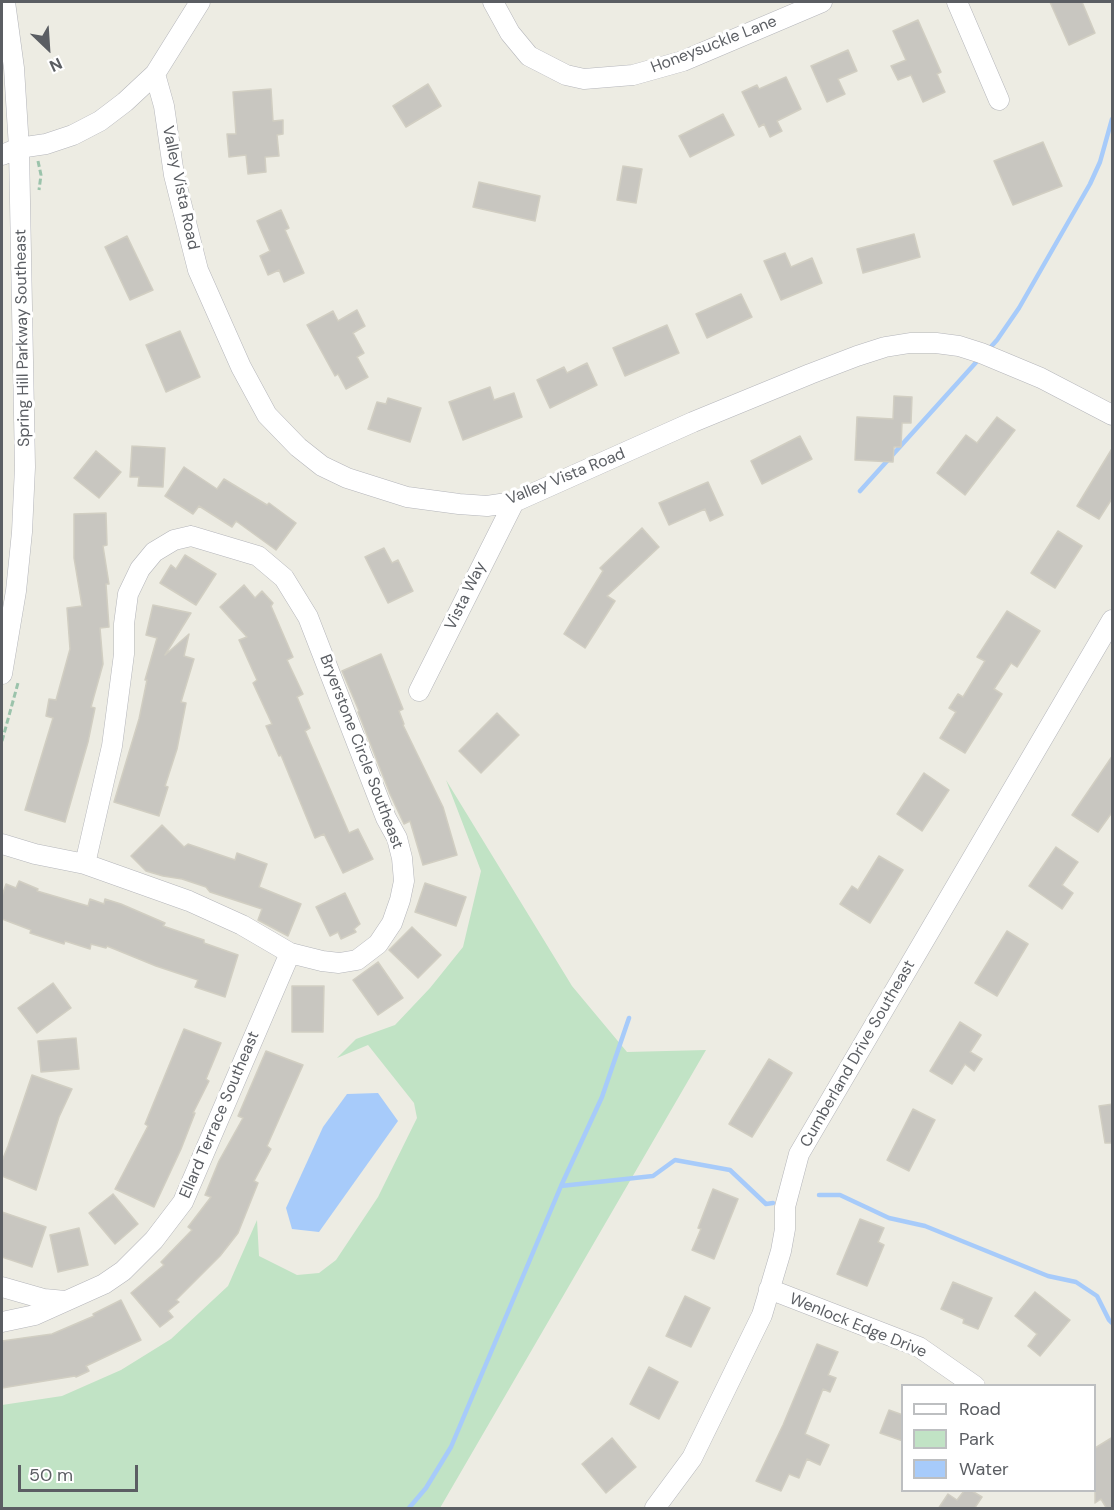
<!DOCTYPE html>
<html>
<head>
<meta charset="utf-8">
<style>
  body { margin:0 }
  #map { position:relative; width:1114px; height:1510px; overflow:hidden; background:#edece3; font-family:"DM Sans",sans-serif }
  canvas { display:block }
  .frame { position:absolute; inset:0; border:3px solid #5b5e63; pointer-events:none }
  .legend { position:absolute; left:901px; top:1384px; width:195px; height:108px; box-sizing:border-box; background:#fff; border:2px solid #bdbfc1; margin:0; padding:8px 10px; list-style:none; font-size:18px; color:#5b5e63 }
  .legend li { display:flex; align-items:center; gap:12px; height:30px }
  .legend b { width:30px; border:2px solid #bdbfc1 }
  .north { position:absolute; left:18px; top:18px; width:60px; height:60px; -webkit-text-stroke:4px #fff; paint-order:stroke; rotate:155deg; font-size:16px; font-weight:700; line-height:24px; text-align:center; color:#5b5e63 }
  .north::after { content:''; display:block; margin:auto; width:21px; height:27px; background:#5b5e63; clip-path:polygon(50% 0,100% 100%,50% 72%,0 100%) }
  .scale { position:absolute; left:18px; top:1465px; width:120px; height:27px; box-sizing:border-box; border:3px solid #5b5e63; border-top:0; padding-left:8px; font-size:18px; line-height:21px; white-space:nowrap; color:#5b5e63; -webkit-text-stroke:4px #fff; paint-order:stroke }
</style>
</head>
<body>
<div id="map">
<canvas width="1114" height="1510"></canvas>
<div class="frame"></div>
<ul class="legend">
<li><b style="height:8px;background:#fff"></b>Road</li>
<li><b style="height:16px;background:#c1e3c5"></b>Park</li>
<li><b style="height:16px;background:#a7cbfa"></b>Water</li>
</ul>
<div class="north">N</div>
<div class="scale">50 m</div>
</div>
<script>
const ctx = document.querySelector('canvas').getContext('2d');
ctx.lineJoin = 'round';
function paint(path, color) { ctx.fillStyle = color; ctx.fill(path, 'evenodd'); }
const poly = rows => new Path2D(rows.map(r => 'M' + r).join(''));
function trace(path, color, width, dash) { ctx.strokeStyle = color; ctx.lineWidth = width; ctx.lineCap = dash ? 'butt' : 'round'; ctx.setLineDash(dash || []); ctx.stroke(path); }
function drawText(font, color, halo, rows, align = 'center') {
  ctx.font = font + ' "DM Sans",sans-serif'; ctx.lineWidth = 6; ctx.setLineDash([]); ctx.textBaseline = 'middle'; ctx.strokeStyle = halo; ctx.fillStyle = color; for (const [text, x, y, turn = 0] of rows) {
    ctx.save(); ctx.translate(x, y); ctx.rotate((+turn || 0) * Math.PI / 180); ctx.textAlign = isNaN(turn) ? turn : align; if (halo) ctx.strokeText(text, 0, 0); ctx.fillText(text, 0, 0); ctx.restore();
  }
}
const green = poly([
  [446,780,572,986,627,1052,706,1050,440,1508,2,1508,2,1405,62,1396,121,1370,171,1339,228,1286,257,1220,259,1256,297,1275,319,1273,336,1260,378,1197,417,1118,414,1103,368,1045,337,1058,356,1039,395,1025,430,988,463,947,481,871]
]);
const water = poly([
  [378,1093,398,1121,319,1232,292,1229,286,1208,323,1127,347,1094]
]);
const stream = poly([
  [988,350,997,340,1019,308,1090,184,1100,162,1112,119],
  [860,491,980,358],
  [561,1186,653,1176,675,1160,730,1170,766,1204,773,1203],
  [819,1195,840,1195,889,1218,925,1226,1048,1276,1076,1282,1097,1296,1109,1320,1112,1323],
  [409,1508,426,1488,451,1447,561,1186,602,1097,629,1018]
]);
const building = poly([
  [1050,2,1082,2,1095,33,1069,45,1050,2],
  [918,20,941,72,937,74,945,92,923,102,911,75,898,80,891,66,906,60,893,31,918,20],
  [848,50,857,71,838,79,845,94,827,102,811,66,848,50],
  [786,77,801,109,777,121,782,131,770,137,764,124,759,127,742,92,757,85,759,89,786,77],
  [428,84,441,106,406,127,393,106,428,84],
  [271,89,273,121,283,120,283,134,277,135,279,156,265,157,266,172,248,174,246,155,229,157,227,134,236,134,233,92,271,89],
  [723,114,734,135,690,157,679,136,723,114],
  [1043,142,1062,186,1013,205,994,161,1043,142],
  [623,166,642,169,636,203,617,200,623,166],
  [479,182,540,196,535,221,473,207,479,182],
  [281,210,289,228,285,230,304,273,284,282,279,270,268,275,260,256,270,251,257,221,281,210],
  [914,234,920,257,863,273,857,249,914,234],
  [127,236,153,290,130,300,105,247,127,236],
  [785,253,791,267,812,258,822,283,781,300,764,261,785,253],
  [741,294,752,317,707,338,696,314,741,294],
  [357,310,365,326,353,333,364,353,357,357,368,377,346,389,338,374,335,376,307,325,333,311,338,321,357,310],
  [667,325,679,353,625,376,613,348,667,325],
  [180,331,200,377,166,392,146,345,180,331],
  [587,363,597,385,550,408,537,380,564,367,567,373,587,363],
  [490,387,494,400,514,393,522,417,463,440,449,402,490,387],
  [894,396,912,397,911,423,902,423,901,447,894,447,893,462,855,460,857,417,893,419,894,396],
  [388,398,421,408,410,442,368,429,377,402,386,404,388,398],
  [997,417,1015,430,965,495,937,473,966,435,977,443,997,417],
  [800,436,812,459,762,484,751,461,800,436],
  [132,446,165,448,163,487,138,486,139,477,130,477,132,446],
  [1113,447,1113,497,1099,519,1077,506,1113,447],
  [96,451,121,472,99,498,74,478,96,451],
  [184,467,217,489,224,479,267,505,269,503,296,523,276,550,236,521,232,527,199,506,193,514,165,496,184,467],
  [708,482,723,515,710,521,705,509,669,525,659,503,708,482],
  [106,513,107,545,103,546,109,584,106,584,109,627,100,628,103,664,91,707,95,708,88,742,65,822,25,810,53,718,46,716,49,699,56,700,70,649,67,608,82,606,74,558,74,514,106,513],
  [642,528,659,547,607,596,615,601,585,648,564,634,603,571,600,568,642,528],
  [1058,531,1082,546,1055,588,1031,573,1058,531],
  [384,548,392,563,398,560,413,591,388,603,365,557,384,548],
  [185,555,216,574,196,605,160,583,171,565,176,569,185,555],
  [244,585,255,598,262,591,273,603,271,606,293,657,287,660,303,694,297,697,310,728,305,731,349,833,358,829,373,859,343,873,324,834,315,838,281,755,279,756,266,726,272,724,253,683,257,680,239,640,247,637,220,607,244,585],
  [153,605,191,613,165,655,189,634,184,656,194,659,181,702,186,703,177,749,165,786,168,787,159,816,114,802,139,719,147,680,145,680,157,638,146,635,153,605],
  [1007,611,1040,631,1017,667,1011,663,994,689,1002,694,965,753,940,738,956,712,949,708,958,694,963,697,985,661,977,657,1007,611],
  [381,654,403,709,399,711,404,724,403,725,443,807,457,855,423,865,410,821,404,824,390,794,358,712,359,711,342,671,381,654],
  [497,713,519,735,481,773,459,751,497,713],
  [1113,755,1113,811,1098,832,1072,815,1113,755],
  [924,773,949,790,922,831,897,814,924,773],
  [162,825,184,847,188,844,235,860,237,853,267,864,259,887,301,904,288,936,258,920,262,909,210,892,206,887,182,879,163,876,146,871,131,856,162,825],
  [1056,847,1078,862,1062,885,1073,893,1062,909,1029,886,1056,847],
  [879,856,903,870,870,923,840,904,852,886,858,890,879,856],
  [19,881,38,889,37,891,88,906,90,899,104,904,105,899,121,904,165,923,163,926,204,940,204,943,238,955,225,997,195,987,198,980,156,966,107,946,106,948,91,944,90,949,65,941,64,944,30,933,31,930,2,919,2,896,6,884,16,888,19,881],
  [425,883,466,897,456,926,415,912,425,883],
  [345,893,360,924,354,929,356,932,341,939,338,932,330,936,316,907,345,893],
  [412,927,441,955,418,978,389,950,412,927],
  [1007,931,1028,944,997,996,975,983,1007,931],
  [378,962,403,998,378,1015,353,980,378,962],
  [53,983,71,1008,37,1033,18,1008,53,983],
  [292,986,324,986,323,1032,292,1032,292,986],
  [960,1022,981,1035,970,1052,982,1059,974,1071,965,1064,952,1084,930,1071,960,1022],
  [184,1029,221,1043,206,1079,209,1081,193,1113,195,1113,181,1149,154,1207,115,1189,148,1126,145,1124,184,1029],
  [76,1038,79,1069,41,1072,38,1041,76,1038],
  [266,1051,303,1065,267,1146,271,1149,254,1181,258,1183,238,1233,220,1256,176,1300,179,1302,168,1311,173,1317,160,1327,131,1293,164,1265,161,1262,192,1230,188,1227,211,1197,205,1195,219,1161,243,1118,238,1116,266,1051],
  [769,1059,792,1073,752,1137,729,1124,769,1059],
  [32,1075,72,1089,59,1117,36,1190,2,1176,2,1161,8,1146,32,1075],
  [1113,1104,1113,1143,1105,1143,1099,1106,1113,1104],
  [913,1109,935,1120,909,1171,887,1160,913,1109],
  [713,1189,738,1199,714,1259,692,1250,701,1229,698,1228,713,1189],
  [113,1194,138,1224,115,1244,89,1213,113,1194],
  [2,1212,46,1227,32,1267,2,1257,2,1212],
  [860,1219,884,1228,878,1242,884,1245,867,1286,837,1274,860,1219],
  [79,1228,88,1265,58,1272,50,1235,79,1228],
  [953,1282,992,1298,978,1329,963,1323,964,1319,941,1309,953,1282],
  [1035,1292,1070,1320,1040,1356,1028,1346,1037,1334,1015,1316,1035,1292],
  [685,1296,710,1308,691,1347,666,1336,685,1296],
  [121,1300,141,1340,86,1366,89,1371,76,1377,75,1376,2,1388,2,1341,52,1334,94,1316,93,1314,121,1300],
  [817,1344,838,1352,828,1375,836,1378,830,1392,823,1389,805,1434,829,1445,820,1465,807,1459,799,1478,789,1474,781,1491,756,1481,783,1425,817,1344],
  [649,1367,678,1382,659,1419,630,1404,649,1367],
  [889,1410,903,1415,903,1441,880,1433,889,1410],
  [1113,1437,1113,1509,1107,1509,1101,1499,1095,1503,1095,1448,1113,1437],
  [612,1438,636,1467,606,1493,582,1464,612,1438],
  [964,1491,972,1491,982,1497,974,1509,938,1509,948,1494,957,1500,964,1491]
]);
const path = poly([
  [38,161,41,175,39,190],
  [2,741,18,683]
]);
const minor = poly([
  [493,2,510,33,529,56,566,75,584,79,633,75,683,61,822,2],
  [957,2,999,100],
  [155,74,164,106,174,175,198,270,241,367,267,415,298,447,322,466,347,478,407,497,459,504,487,506,514,502,693,422,810,374,857,356,885,347,910,343,936,343,959,346,981,353,1041,378,1112,415],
  [2,155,19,148,46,144,73,135,100,121,125,102,155,74,200,2],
  [191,536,258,556,284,578,308,617,386,818,397,838,402,858,404,881,400,900,392,923,378,944,357,960,339,963,322,961,290,953,242,925,189,901,85,864,112,746,124,654,124,624,128,594,140,569,154,552,174,540,191,536],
  [2,674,16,591,22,532,25,467,19,148,14,68,5,2],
  [419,691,514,502],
  [2,844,35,854,85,864],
  [2,1287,44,1299,65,1301],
  [769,1289,919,1347,975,1386],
  [2,1322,35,1315,104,1284,123,1271,154,1240,183,1202,290,953],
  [655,1508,692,1458,762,1315,781,1251,785,1229,785,1207,799,1154,1112,620]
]);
const streetNames = [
  ["Honeysuckle Lane",714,45,-21],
  ["Valley Vista Road",180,188,78],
  ["Spring Hill Parkway Southeast",23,338,-91],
  ["Valley Vista Road",566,477,-22],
  ["Vista Way",466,596,-64],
  ["Bryerstone Circle Southeast",361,752,69],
  ["Cumberland Drive Southeast",858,1054,-60],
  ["Ellard Terrace Southeast",220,1115,-67],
  ["Wenlock Edge Drive",858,1326,22]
];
paint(green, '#c1e3c5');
paint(water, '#a7cbfa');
trace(stream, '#a7cbfa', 4.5);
paint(building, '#c8c6c0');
trace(building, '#d1cec2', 1.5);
trace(minor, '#b4b5ba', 21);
trace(path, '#9bc3ab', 3, [6, 3]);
trace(minor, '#fff', 20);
drawText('16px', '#5b5e63', '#fff', streetNames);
</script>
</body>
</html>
